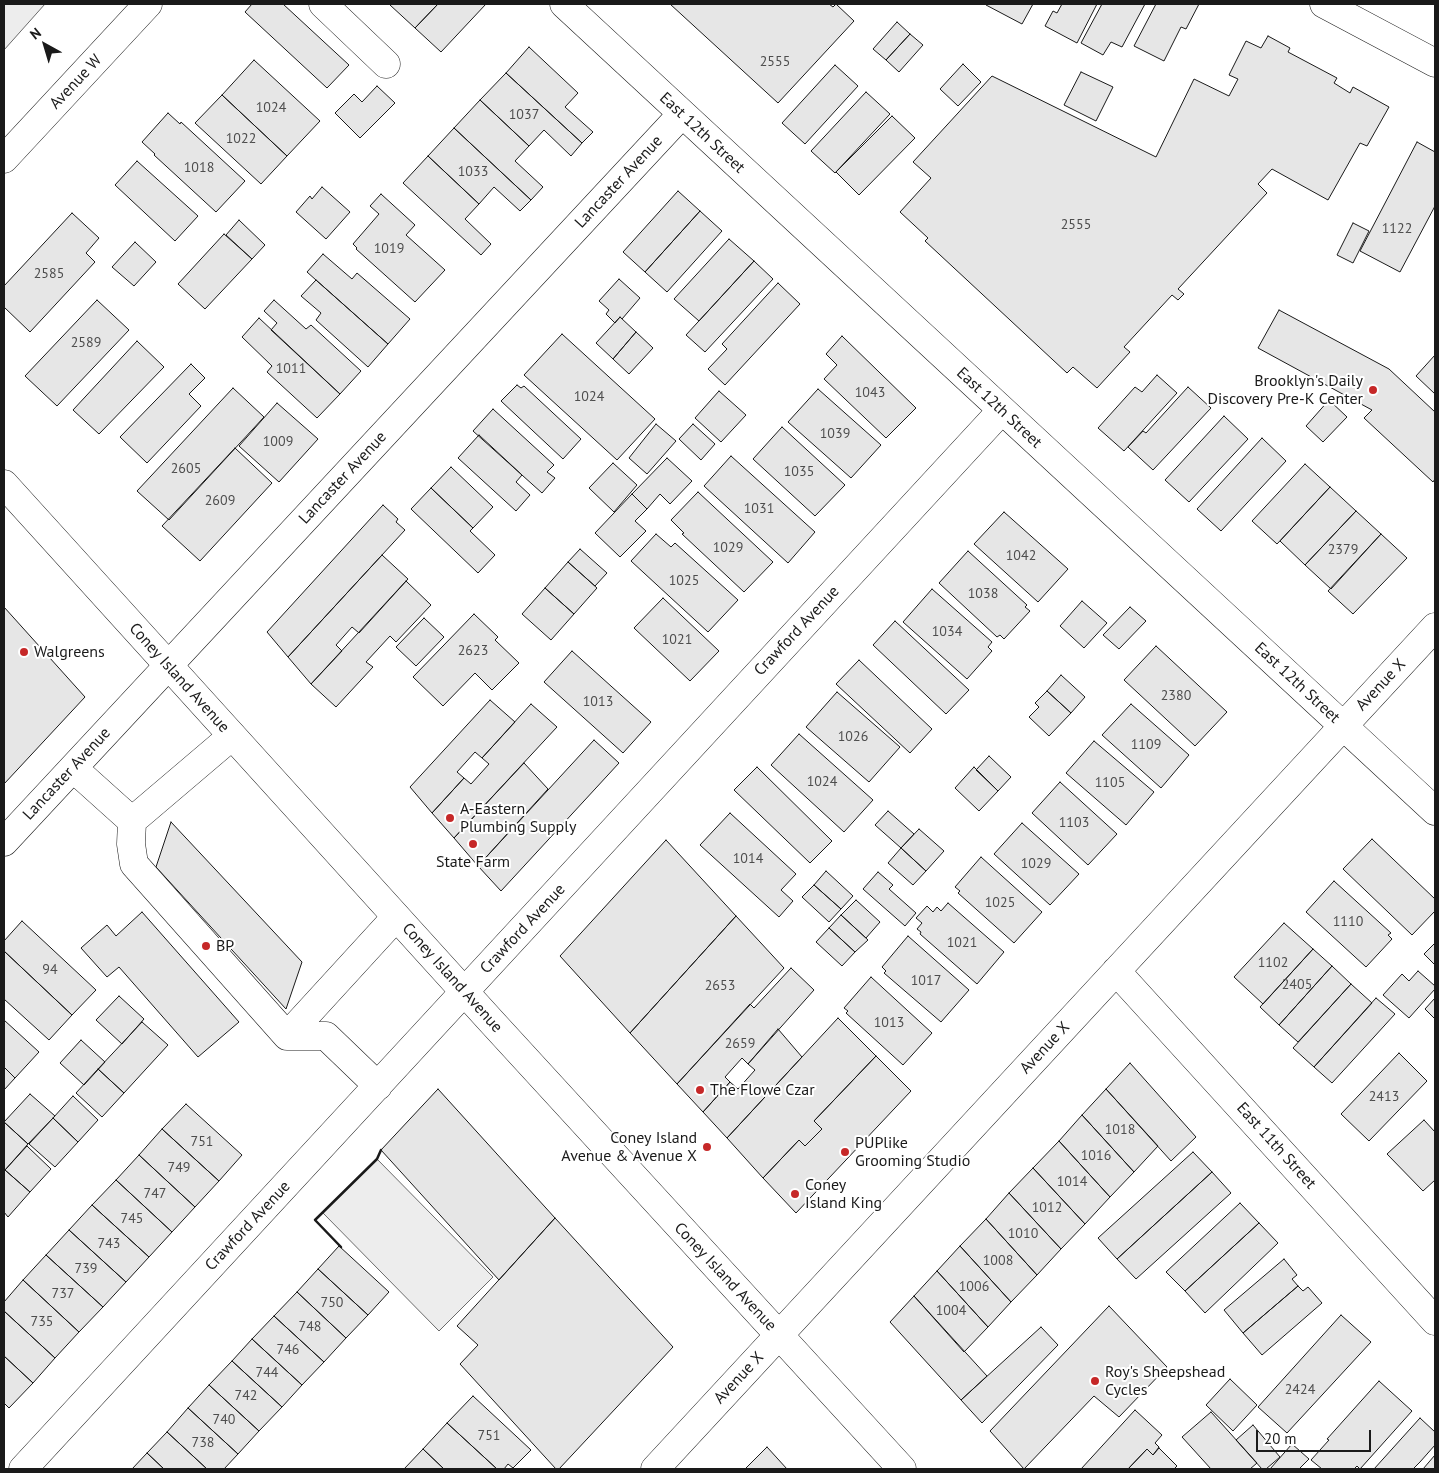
<!DOCTYPE html>
<html>
<head>
<meta charset="utf-8">
<style>
  body { margin:0 }
  #map { position:relative; width:1439px; height:1473px; overflow:hidden; background:#fff; font-family:"PT Sans",sans-serif }
  canvas { display:block }
  .frame { position:absolute; inset:0; border:5px solid #1a1a1a; pointer-events:none }
  .north { position:absolute; left:20px; top:20px; width:50px; height:50px; -webkit-text-stroke:4px #fff; paint-order:stroke; rotate:321deg; font-size:14px; font-weight:700; line-height:20px; text-align:center; color:#1a1a1a }
  .north::after { content:''; display:block; margin:auto; width:18px; height:22px; background:#1a1a1a; clip-path:polygon(50% 0,100% 100%,50% 72%,0 100%) }
  .scale { position:absolute; left:1256px; top:1430px; width:115px; height:22px; box-sizing:border-box; border:2px solid #1a1a1a; border-top:0; padding-left:6px; font-size:15px; line-height:18px; white-space:nowrap; color:#1a1a1a; -webkit-text-stroke:4px #fff; paint-order:stroke }
</style>
</head>
<body>
<div id="map">
<canvas width="1439" height="1473"></canvas>
<div class="frame"></div>
<div class="north">N</div>
<div class="scale">20 m</div>
</div>
<script>
const ctx = document.querySelector('canvas').getContext('2d');
ctx.lineJoin = 'round';
function paint(path, color) { ctx.fillStyle = color; ctx.fill(path, 'evenodd'); }
const poly = rows => new Path2D(rows.map(r => 'M' + r).join(''));
function trace(path, color, width, dash) { ctx.strokeStyle = color; ctx.lineWidth = width; ctx.lineCap = dash ? 'butt' : 'round'; ctx.setLineDash(dash || []); ctx.stroke(path); }
function drawText(font, color, halo, rows, align = 'center') {
  ctx.font = font + ' "PT Sans",sans-serif'; ctx.lineWidth = 4; ctx.setLineDash([]); ctx.textBaseline = 'middle'; ctx.strokeStyle = halo; ctx.fillStyle = color; for (const [text, x, y, turn = 0] of rows) {
    ctx.save(); ctx.translate(x, y); ctx.rotate((+turn || 0) * Math.PI / 180); ctx.textAlign = isNaN(turn) ? turn : align; if (halo) ctx.strokeText(text, 0, 0); ctx.fillText(text, 0, 0); ctx.restore();
  }
}
const parking = poly([
  [4,4,45,4,4,50,4,4],
  [377,1159,493,1277,439,1331,323,1213,377,1159]
]);
const building = poly([
  [252,4,283,4,349,65,327,88,245,12,252,4],
  [391,4,438,4,415,28,390,5,391,4],
  [438,4,486,4,441,52,415,28,438,4],
  [670,4,829,4,833,7,836,4,854,21,778,103,670,4],
  [986,4,1033,4,1022,24,986,5,986,4],
  [1062,4,1097,4,1077,43,1045,26,1053,11,1057,13,1062,4],
  [1102,4,1145,4,1122,47,1111,42,1103,55,1081,43,1102,4],
  [1156,4,1199,4,1186,29,1181,27,1164,61,1134,46,1156,4],
  [897,22,910,34,886,60,873,49,897,22],
  [910,34,923,45,899,72,886,60,910,34],
  [1268,36,1290,48,1288,52,1337,78,1334,83,1350,93,1353,87,1389,107,1367,146,1360,143,1328,200,1272,169,1258,184,1267,193,1178,289,1184,294,1178,300,1172,295,1124,347,1130,352,1097,388,1073,367,1067,373,925,241,928,238,900,212,931,178,913,162,992,76,1156,157,1194,79,1229,96,1238,79,1229,75,1246,41,1261,48,1268,36],
  [529,47,578,93,565,107,593,132,582,143,506,73,529,47],
  [254,60,320,121,287,156,222,95,254,60],
  [963,64,981,82,958,106,940,89,963,64],
  [835,65,858,86,805,144,782,123,835,65],
  [1081,72,1113,87,1096,121,1064,105,1081,72],
  [506,73,582,143,571,156,544,130,529,146,480,100,506,73],
  [377,86,395,103,360,138,335,113,354,94,362,102,377,86],
  [866,92,890,114,835,173,811,151,866,92],
  [222,95,287,156,261,184,195,123,222,95],
  [480,100,529,146,515,161,543,187,531,200,454,128,480,100],
  [168,113,180,124,181,122,245,181,216,212,154,155,155,154,142,142,168,113],
  [892,116,915,138,859,195,836,172,892,116],
  [454,128,531,200,520,211,494,187,479,204,428,156,454,128],
  [1417,142,1435,152,1435,206,1400,272,1360,251,1417,142],
  [428,156,479,204,465,219,491,244,481,255,403,183,428,156],
  [137,161,198,216,175,241,115,185,137,161],
  [322,187,350,212,326,239,296,212,310,196,312,199,322,187],
  [678,191,700,211,645,272,623,252,678,191],
  [381,194,415,225,406,235,445,270,415,302,356,249,357,248,353,244,379,214,370,206,381,194],
  [700,211,722,231,667,292,645,272,700,211],
  [72,213,99,238,86,253,95,262,30,332,4,307,4,286,72,213],
  [239,220,265,245,252,259,226,235,239,220],
  [1353,223,1369,231,1353,263,1337,255,1353,223],
  [224,234,252,259,205,309,178,284,224,234],
  [729,239,754,261,699,321,674,299,729,239],
  [135,242,156,262,134,286,112,267,135,242],
  [323,254,352,279,357,273,410,319,388,344,307,272,323,254],
  [754,261,773,279,705,352,686,335,754,261],
  [619,279,640,298,622,319,620,317,615,323,606,314,609,310,599,301,619,279],
  [316,280,388,344,368,367,316,320,321,313,301,296,316,280],
  [778,283,800,304,725,385,708,369,727,349,722,344,778,283],
  [97,300,129,330,57,406,25,376,97,300],
  [274,300,306,329,311,325,361,371,340,394,271,330,277,323,264,311,274,300],
  [1279,310,1389,369,1435,412,1435,479,1433,482,1364,418,1372,410,1258,348,1279,310],
  [620,317,636,332,613,359,596,343,620,317],
  [259,318,340,394,317,418,267,372,272,366,242,337,259,318],
  [636,332,653,348,629,374,613,359,636,332],
  [562,334,655,419,617,460,524,375,562,334],
  [842,336,916,408,886,438,824,379,837,365,826,354,842,336],
  [137,341,164,367,99,434,73,410,137,341],
  [1435,355,1435,394,1416,376,1435,355],
  [191,364,205,378,189,394,201,406,147,463,120,437,191,364],
  [1157,375,1177,393,1124,451,1098,428,1135,387,1142,392,1157,375],
  [517,385,521,388,524,386,581,439,563,459,501,401,517,385],
  [1188,387,1211,408,1153,470,1128,447,1143,431,1146,433,1188,387],
  [233,388,264,417,169,520,137,491,233,388],
  [818,389,881,445,851,478,788,422,818,389],
  [719,391,746,415,721,442,695,418,719,391],
  [1329,400,1347,417,1323,442,1306,426,1329,400],
  [277,403,318,439,279,482,239,446,277,403],
  [493,409,554,465,547,472,555,478,542,493,473,431,493,409],
  [1224,416,1248,439,1189,502,1165,480,1224,416],
  [656,424,676,441,647,474,629,458,656,424],
  [693,424,715,444,701,460,679,439,693,424],
  [782,427,845,485,815,516,753,459,782,427],
  [479,435,522,475,516,482,530,495,516,511,458,458,479,435],
  [1262,438,1286,461,1221,531,1197,509,1262,438],
  [235,448,272,483,200,561,162,526,235,448],
  [731,456,815,532,788,563,704,486,731,456],
  [667,458,692,481,670,504,660,494,647,509,632,494,667,458],
  [613,463,637,485,614,512,589,488,613,463],
  [1305,464,1330,487,1277,544,1252,521,1305,464],
  [451,467,493,507,473,528,431,488,451,467],
  [1330,487,1356,511,1305,565,1280,541,1330,487],
  [431,488,473,528,470,531,495,555,478,573,411,509,431,488],
  [698,492,773,562,744,592,682,534,684,533,671,520,698,492],
  [632,494,647,509,635,521,646,531,620,557,595,533,632,494],
  [383,505,398,519,396,522,405,530,288,657,267,632,383,505],
  [1356,511,1381,534,1331,589,1305,565,1356,511],
  [1004,512,1068,569,1038,602,974,544,1004,512],
  [656,534,671,547,675,543,738,600,708,632,631,561,656,534],
  [1381,534,1407,558,1353,614,1328,591,1381,534],
  [580,549,607,573,595,586,568,562,580,549],
  [968,551,1027,605,1025,607,1030,611,1004,639,1000,635,997,637,939,583,968,551],
  [382,555,408,579,359,633,352,627,336,645,342,651,311,684,288,657,382,555],
  [568,562,597,588,574,614,545,588,568,562],
  [406,581,431,605,396,642,390,636,366,662,373,667,336,707,311,684,406,581],
  [545,588,574,614,551,640,522,614,545,588],
  [932,589,992,642,988,647,992,651,967,679,903,622,932,589],
  [663,598,719,651,690,681,634,628,663,598],
  [1082,601,1107,623,1084,648,1060,626,1082,601],
  [4,607,85,697,4,784,4,607],
  [1130,607,1146,621,1119,649,1103,635,1130,607],
  [474,614,498,637,495,640,519,663,492,690,475,673,443,706,413,677,474,614],
  [424,618,444,637,416,666,396,647,424,618],
  [895,621,969,690,946,714,873,645,895,621],
  [1156,646,1227,712,1195,746,1124,680,1156,646],
  [572,651,651,722,623,753,544,682,572,651],
  [859,660,932,729,910,753,836,684,859,660],
  [1061,675,1085,697,1071,713,1047,691,1061,675],
  [1047,691,1071,713,1049,736,1029,717,1039,707,1035,703,1047,691],
  [837,692,900,747,869,782,806,727,837,692],
  [490,700,515,722,482,758,475,752,457,772,464,778,432,813,410,787,490,700],
  [531,704,557,727,454,838,432,813,464,778,471,784,489,764,482,758,531,704],
  [1131,704,1189,755,1161,788,1102,735,1131,704],
  [799,734,873,800,844,832,771,765,799,734],
  [594,740,619,763,501,891,478,866,594,740],
  [1094,741,1154,792,1126,825,1066,773,1094,741],
  [989,756,1011,777,998,791,976,770,989,756],
  [524,763,548,789,478,866,454,838,524,763],
  [757,767,832,841,810,863,734,790,757,767],
  [974,767,998,791,979,811,955,788,974,767],
  [1060,782,1117,834,1088,865,1032,813,1060,782],
  [888,811,914,834,901,848,875,825,888,811],
  [730,813,796,874,781,890,793,901,779,917,700,845,730,813],
  [171,822,302,962,286,1009,156,867,171,822],
  [1022,823,1079,874,1050,905,994,854,1022,823],
  [919,829,944,851,926,871,901,848,919,829],
  [1372,839,1435,899,1435,911,1412,935,1343,869,1372,839],
  [666,840,736,916,630,1033,560,956,666,840],
  [901,848,926,871,913,885,888,863,901,848],
  [981,857,1042,912,1014,943,958,893,960,891,955,887,981,857],
  [826,871,853,896,841,909,814,885,826,871],
  [878,872,893,885,889,889,916,913,905,926,863,889,878,872],
  [1334,881,1391,933,1388,935,1392,939,1366,967,1306,912,1334,881],
  [814,885,841,909,829,922,802,897,814,885],
  [856,900,880,922,866,938,841,915,856,900],
  [948,903,1004,952,977,984,920,934,921,932,917,929,922,923,916,918,927,906,933,912,937,907,941,911,948,903],
  [142,912,239,1022,198,1057,119,967,107,977,81,948,107,925,116,936,142,912],
  [841,915,868,940,855,952,829,928,841,915],
  [736,916,784,968,677,1084,630,1033,736,916],
  [22,921,96,990,72,1015,4,951,4,941,22,921],
  [1284,923,1313,949,1263,1004,1234,977,1284,923],
  [829,928,855,952,842,966,816,942,829,928],
  [908,936,969,990,941,1022,884,973,886,971,882,967,908,936],
  [1435,943,1435,965,1424,954,1435,943],
  [1313,949,1332,966,1279,1025,1260,1007,1313,949],
  [4,951,72,1015,49,1040,4,999,4,951],
  [1332,966,1351,984,1298,1042,1279,1025,1332,966],
  [791,968,814,990,748,1064,742,1058,725,1077,730,1082,703,1112,677,1084,750,1004,754,1008,791,968],
  [1418,971,1435,986,1435,989,1409,1018,1383,995,1402,974,1409,981,1418,971],
  [871,977,932,1033,903,1065,846,1013,848,1011,844,1008,871,977],
  [1351,984,1372,1003,1314,1067,1293,1048,1351,984],
  [119,996,144,1019,122,1044,96,1020,119,996],
  [1376,998,1395,1014,1332,1083,1314,1067,1376,998],
  [1435,998,1435,1019,1425,1009,1435,998],
  [838,1018,876,1056,814,1121,822,1129,805,1146,799,1140,763,1178,727,1138,838,1018],
  [4,1020,39,1052,15,1078,4,1067,4,1020],
  [142,1022,168,1045,124,1093,98,1069,142,1022],
  [778,1029,802,1057,727,1138,703,1112,730,1082,738,1089,755,1070,748,1064,778,1029],
  [81,1040,105,1062,84,1085,60,1063,81,1040],
  [1399,1053,1427,1081,1369,1141,1341,1114,1399,1053],
  [876,1056,911,1091,796,1213,763,1178,799,1140,805,1146,822,1129,814,1121,876,1056],
  [1130,1063,1196,1137,1171,1161,1106,1089,1130,1063],
  [4,1067,15,1078,4,1090,4,1067],
  [98,1069,124,1093,102,1117,76,1093,98,1069],
  [438,1089,555,1218,499,1280,381,1150,438,1089],
  [1106,1089,1158,1146,1134,1172,1082,1115,1106,1089],
  [30,1094,55,1116,28,1144,4,1122,30,1094],
  [73,1096,98,1120,78,1142,53,1118,73,1096],
  [186,1104,242,1155,219,1181,162,1129,186,1104],
  [1082,1115,1134,1172,1110,1197,1059,1141,1082,1115],
  [53,1118,78,1142,55,1167,29,1144,53,1118],
  [1424,1120,1435,1132,1435,1180,1423,1191,1387,1154,1424,1120],
  [4,1122,28,1144,5,1170,4,1168,4,1122],
  [162,1129,219,1181,195,1207,139,1155,162,1129],
  [1059,1141,1110,1197,1085,1224,1033,1168,1059,1141],
  [27,1146,51,1169,30,1192,5,1170,27,1146],
  [1193,1152,1212,1172,1117,1259,1098,1238,1193,1152],
  [139,1155,195,1207,172,1232,116,1180,139,1155],
  [1033,1168,1085,1224,1061,1249,1009,1193,1033,1168],
  [5,1170,30,1192,8,1217,4,1212,4,1171,5,1170],
  [1212,1172,1231,1193,1136,1279,1117,1259,1212,1172],
  [116,1180,172,1232,149,1257,92,1205,116,1180],
  [1009,1193,1061,1249,1037,1275,986,1219,1009,1193],
  [1240,1203,1259,1223,1185,1291,1166,1272,1240,1203],
  [92,1205,149,1257,126,1282,69,1230,92,1205],
  [555,1218,673,1347,559,1469,556,1469,460,1364,478,1345,457,1326,555,1218],
  [986,1219,1037,1275,1011,1302,960,1246,986,1219],
  [1259,1223,1278,1243,1205,1313,1185,1291,1259,1223],
  [69,1230,126,1282,103,1307,46,1255,69,1230],
  [339,1246,389,1292,368,1315,318,1269,339,1246],
  [960,1246,1011,1302,988,1327,937,1271,960,1246],
  [46,1255,103,1307,79,1332,23,1280,46,1255],
  [1284,1259,1297,1275,1292,1279,1298,1286,1243,1333,1224,1310,1284,1259],
  [318,1269,368,1315,346,1338,297,1292,318,1269],
  [937,1271,988,1327,964,1352,914,1296,937,1271],
  [23,1280,79,1332,55,1358,4,1311,4,1302,23,1280],
  [1298,1286,1303,1291,1308,1287,1322,1303,1262,1355,1243,1333,1298,1286],
  [297,1292,346,1338,324,1362,274,1316,297,1292],
  [914,1296,987,1376,961,1400,890,1322,914,1296],
  [1109,1306,1167,1367,1119,1417,1094,1396,1024,1469,990,1431,1109,1306],
  [4,1311,55,1358,33,1383,4,1356,4,1311],
  [1341,1315,1371,1342,1287,1433,1258,1407,1341,1315],
  [274,1316,324,1362,302,1385,252,1339,274,1316],
  [1041,1327,1058,1345,982,1423,961,1400,1041,1327],
  [252,1339,302,1385,282,1407,232,1361,252,1339],
  [4,1356,33,1383,9,1408,4,1403,4,1356],
  [232,1361,282,1407,259,1431,209,1385,232,1361],
  [1230,1379,1257,1405,1233,1431,1206,1405,1230,1379],
  [1379,1381,1412,1411,1360,1469,1357,1466,1354,1469,1322,1469,1311,1460,1329,1440,1327,1439,1379,1381],
  [209,1385,259,1431,238,1454,188,1408,209,1385],
  [473,1396,531,1450,513,1468,508,1464,504,1469,497,1469,447,1423,473,1396],
  [188,1408,238,1454,224,1469,207,1469,167,1432,188,1408],
  [1135,1410,1162,1435,1155,1443,1159,1447,1153,1455,1147,1449,1128,1469,1081,1469,1135,1410],
  [1211,1412,1257,1463,1250,1469,1211,1469,1182,1437,1211,1412],
  [1420,1418,1435,1432,1435,1445,1420,1462,1413,1469,1374,1469,1420,1418],
  [447,1423,497,1469,444,1469,423,1449,447,1423],
  [1253,1425,1280,1457,1266,1469,1262,1469,1236,1440,1253,1425],
  [167,1432,207,1469,164,1469,147,1453,167,1432],
  [1292,1444,1309,1459,1299,1469,1270,1469,1292,1444],
  [767,1447,787,1469,745,1469,767,1447],
  [1159,1448,1177,1466,1174,1469,1128,1469,1147,1449,1153,1455,1159,1448],
  [423,1449,444,1469,404,1469,423,1449],
  [147,1453,164,1469,132,1469,147,1453],
  [1435,1455,1435,1469,1423,1469,1435,1455]
]);
const minor = poly([
  [323,4,386,64],
  [564,4,1435,811],
  [1324,4,1435,63],
  [4,159,148,4],
  [73,768,132,821,131,844,134,864,287,1036,326,1036,378,1086],
  [132,821,232,736],
  [4,842,682,114],
  [1116,971,1435,1321],
  [287,1036,396,917],
  [23,1469,1002,410],
  [655,1469,1435,627]
]);
const major = poly([
  [4,484,490,1020,902,1469]
]);
const wall = poly([
  [341,1247,315,1220,377,1159,381,1150]
]);
const markers = [
  [1373,390,5,"#c62828"],
  [24,652,5,"#c62828"],
  [450,818,5,"#c62828"],
  [473,844,5,"#c62828"],
  [206,946,5,"#c62828"],
  [700,1090,5,"#c62828"],
  [707,1147,5,"#c62828"],
  [845,1152,5,"#c62828"],
  [795,1194,5,"#c62828"],
  [1095,1381,5,"#c62828"]
];
const numberNames = [
  ["2555",775,62],
  ["1024",271,108],
  ["1037",524,115],
  ["1022",241,139],
  ["1018",199,168],
  ["1033",473,172],
  ["2555",1076,225],
  ["1122",1397,229],
  ["1019",389,249],
  ["2585",49,274],
  ["2589",86,343],
  ["1011",291,369],
  ["1043",870,393],
  ["1024",589,397],
  ["1039",835,434],
  ["1009",278,442],
  ["2605",186,469],
  ["1035",799,472],
  ["2609",220,501],
  ["1031",759,509],
  ["1029",728,548],
  ["2379",1343,550],
  ["1042",1021,556],
  ["1025",684,581],
  ["1038",983,594],
  ["1034",947,632],
  ["1021",677,640],
  ["2623",473,651],
  ["2380",1176,696],
  ["1013",598,702],
  ["1026",853,737],
  ["1109",1146,745],
  ["1024",822,782],
  ["1105",1110,783],
  ["1103",1074,823],
  ["1014",748,859],
  ["1029",1036,864],
  ["1025",1000,903],
  ["1110",1348,922],
  ["1021",962,943],
  ["1102",1273,963],
  ["94",50,970],
  ["1017",926,981],
  ["2405",1297,985],
  ["2653",720,986],
  ["1013",889,1023],
  ["2659",740,1044],
  ["2413",1384,1097],
  ["1018",1120,1130],
  ["751",202,1142],
  ["1016",1096,1156],
  ["749",179,1168],
  ["1014",1072,1182],
  ["747",155,1194],
  ["1012",1047,1208],
  ["745",132,1219],
  ["1010",1023,1234],
  ["743",109,1244],
  ["1008",998,1261],
  ["739",86,1269],
  ["1006",974,1287],
  ["737",63,1294],
  ["750",332,1303],
  ["1004",951,1311],
  ["735",42,1322],
  ["748",310,1327],
  ["746",288,1350],
  ["744",267,1373],
  ["2424",1300,1390],
  ["742",246,1396],
  ["740",224,1420],
  ["751",489,1436],
  ["738",203,1443]
];
const streetNames = [
  ["Avenue W",76,82,-47],
  ["East 12th Street",702,133,43],
  ["Lancaster Avenue",619,182,-47],
  ["East 12th Street",999,408,43],
  ["Lancaster Avenue",343,478,-47],
  ["Crawford Avenue",797,631,-47],
  ["Coney Island Avenue",179,678,48],
  ["East 12th Street",1297,683,43],
  ["Avenue X",1381,685,-47],
  ["Lancaster Avenue",67,774,-47],
  ["Crawford Avenue",523,929,-47],
  ["Coney Island Avenue",452,978,48],
  ["Avenue X",1045,1048,-47],
  ["East 11th Street",1276,1146,48],
  ["Crawford Avenue",248,1226,-47],
  ["Coney Island Avenue",725,1277,47],
  ["Avenue X",739,1378,-47]
];
const poiNames = [
  ["Brooklyn's Daily",1363,381,"right"],
  ["Discovery Pre-K Center",1363,399,"right"],
  ["Walgreens",34,652],
  ["A-Eastern",460,809],
  ["Plumbing Supply",460,827],
  ["State Farm",473,862,"center"],
  ["BP",216,946],
  ["The Flowe Czar",710,1090],
  ["Coney Island",697,1138,"right"],
  ["Avenue & Avenue X",697,1156,"right"],
  ["PUPlike",855,1143],
  ["Grooming Studio",855,1161],
  ["Coney",805,1185],
  ["Island King",805,1203],
  ["Roy's Sheepshead",1105,1372],
  ["Cycles",1105,1390]
];
paint(parking, '#ededed');
trace(parking, '#6a6a6a', 1);
paint(building, '#e6e6e6');
trace(building, '#1a1a1a', 1);
trace(minor, '#1a1a1a', 29);
trace(major, '#1a1a1a', 29);
trace(minor, '#fff', 28);
trace(major, '#fff', 28);
trace(wall, '#1a1a1a', 2.5);
for (const [x, y, r, color] of markers) { const dot = new Path2D(); dot.arc(x, y, r, 0, 2 * Math.PI); ctx.fillStyle = color; ctx.fill(dot); trace(dot, '#fff', 2); }
drawText('14px', '#4d4d4d', null, numberNames);
drawText('16px', '#1a1a1a', '#fff', streetNames);
drawText('16px', '#1a1a1a', '#fff', poiNames, 'left');
</script>
</body>
</html>
